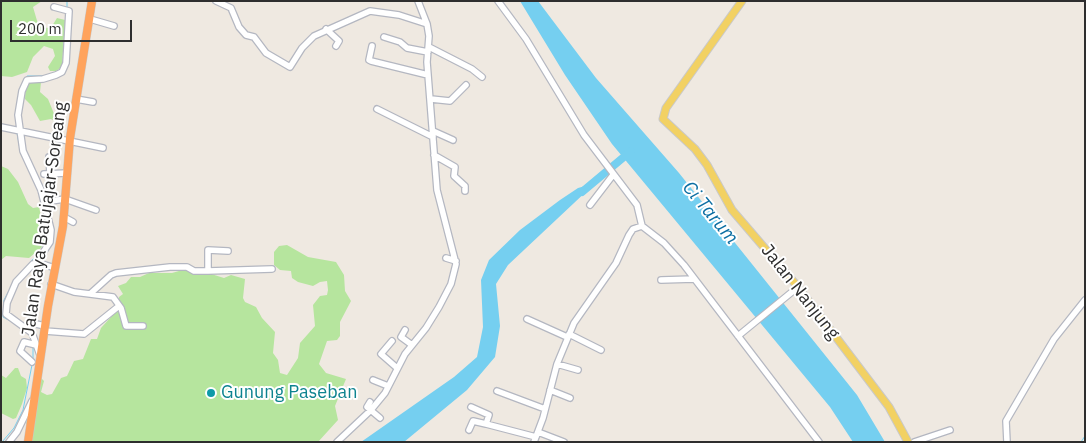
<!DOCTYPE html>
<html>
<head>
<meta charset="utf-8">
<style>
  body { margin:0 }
  #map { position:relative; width:1086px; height:443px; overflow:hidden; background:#efe9e1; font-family:"IBM Plex Sans",sans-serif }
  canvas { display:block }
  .frame { position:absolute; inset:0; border:2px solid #2e2e2e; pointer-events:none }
  .scale { position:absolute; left:10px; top:20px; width:122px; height:22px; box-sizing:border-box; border:2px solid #2e2e2e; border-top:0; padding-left:6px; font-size:15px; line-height:18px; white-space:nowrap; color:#2e2e2e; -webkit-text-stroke:4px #fff; paint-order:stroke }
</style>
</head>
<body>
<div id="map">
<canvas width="1086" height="443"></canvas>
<div class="frame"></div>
<div class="scale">200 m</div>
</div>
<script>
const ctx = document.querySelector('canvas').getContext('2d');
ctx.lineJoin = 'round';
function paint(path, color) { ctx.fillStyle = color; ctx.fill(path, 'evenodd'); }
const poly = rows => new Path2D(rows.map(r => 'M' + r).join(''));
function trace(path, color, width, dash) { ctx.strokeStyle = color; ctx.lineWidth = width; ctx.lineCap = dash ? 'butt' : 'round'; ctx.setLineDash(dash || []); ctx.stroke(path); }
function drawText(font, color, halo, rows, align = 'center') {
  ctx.font = font + ' "IBM Plex Sans",sans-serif'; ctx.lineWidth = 4; ctx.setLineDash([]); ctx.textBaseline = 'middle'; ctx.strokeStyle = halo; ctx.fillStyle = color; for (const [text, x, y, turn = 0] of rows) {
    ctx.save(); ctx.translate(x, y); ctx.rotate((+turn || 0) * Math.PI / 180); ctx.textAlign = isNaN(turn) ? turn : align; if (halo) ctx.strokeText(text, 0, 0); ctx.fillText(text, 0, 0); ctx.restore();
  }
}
const green = poly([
  [1,1,42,1,33,7,38,24,47,28,52,26,57,18,65,20,62,67,56,71,50,71,48,67,55,56,53,49,44,46,33,57,27,72,12,77,1,76],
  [26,81,41,82,40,92,48,99,59,126,55,125,54,121,51,119,40,121,31,105,25,99],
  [1,166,8,169,18,182,28,204,33,208,39,207,46,239,41,248,29,258,6,256,1,260],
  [287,245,308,257,336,262,344,275,345,291,351,301,340,322,340,336,337,340,327,341,319,364,326,373,346,379,335,406,338,420,318,442,29,442,30,438,26,423,40,377,44,381,41,392,47,395,52,394,61,378,67,376,74,361,83,359,91,339,97,339,101,328,119,308,119,297,123,294,118,286,126,283,131,277,140,277,149,273,172,273,186,269,194,273,208,273,224,278,231,275,245,279,243,298,245,302,256,307,262,318,275,332,273,353,278,360,280,373,287,375,298,358,300,343,315,326,313,305,320,296,327,295,328,290,327,281,320,282,313,286,298,282,292,278,291,271,280,270,274,265,274,252,279,246],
  [15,368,18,368,21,376,26,379,27,388,22,404,16,418,13,419,1,413,1,375,6,378]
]);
const water = poly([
  [520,1,538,1,596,78,679,173,857,395,885,442,853,442,830,407,612,144,565,75],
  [589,185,590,188,508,265,496,284,500,326,495,357,467,390,404,442,361,442,454,377,477,357,483,327,481,280,489,260,520,230,560,200,578,188]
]);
const stream = poly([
  [67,8,67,1],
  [21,86,27,76,44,76],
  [17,133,21,154,25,162],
  [20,274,42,249],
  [14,281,4,300,3,317,16,324],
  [33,359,33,348],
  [2,442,14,428,23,410,32,365],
  [1081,442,1085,436]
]);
const river = poly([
  [582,192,631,151]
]);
const minor = poly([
  [216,1,231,8,239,27,246,35,254,37,266,53,290,67,302,48,314,36,370,11,399,15,427,24],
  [498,1,526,39,584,135,637,205,642,226],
  [90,19,114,26],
  [326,29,339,41,336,46],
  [384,37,400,42,407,48,428,52],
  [372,46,369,60,371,61,428,75],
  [429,47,472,69,482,77],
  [76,99,93,102],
  [431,99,450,101,466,85],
  [377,109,433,137],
  [1,127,103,148],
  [433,131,453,140],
  [434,155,455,167,454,176,465,186,465,191],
  [49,157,50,173],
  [44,174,67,173],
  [44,202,65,199,96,210],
  [590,205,613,175],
  [64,217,73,222],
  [446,258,456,261],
  [36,263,50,242,51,230,41,190,23,151,18,115,22,91,27,80,43,79,56,75,62,72,66,63,69,11,54,7],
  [208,271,272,269],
  [661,280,694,279],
  [51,284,74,292,90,294,111,275,116,273,170,267,187,267,194,271,208,271,208,250,228,251],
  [90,294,113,297,121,308,126,326,143,326],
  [527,319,567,337],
  [36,324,45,326],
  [405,330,401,337,412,345],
  [45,331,84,334,119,306],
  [569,334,601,350],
  [738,336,798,287],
  [392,341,381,354,397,368],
  [40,355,32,333,6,314,7,303,16,282,33,264,39,263,55,268],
  [32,362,20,351,24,342,36,345],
  [557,364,578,370],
  [373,380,388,386],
  [550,390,570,398],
  [497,391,545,409],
  [370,402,367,407,380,418],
  [471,407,489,415,486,424,536,437],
  [469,430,473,421,486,424],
  [538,432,564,442],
  [9,442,17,432,32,401],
  [337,442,371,410,385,393,405,354,426,328,439,307,451,284,456,264,437,190,427,62,429,36,427,24,418,1],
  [534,442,543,418,557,364,574,323,616,263,629,235,633,229,642,226,664,243,684,265,819,442],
  [914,442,950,430],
  [1007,442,1006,421,1054,339,1085,300]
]);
const major = poly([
  [742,1,666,108,663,119,695,149,707,165,732,210,798,287,889,407,908,442]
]);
const highway = poly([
  [28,442,48,306,63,226,70,138,92,1]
]);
const markers = [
  [211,393,5,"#0f9aa8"]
];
const streetNames = [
  ["Jalan Raya Batujajar-Soreang",45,219,-82],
  ["Jalan Nanjung",800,292,52]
];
const cultureNames = [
  ["Gunung Paseban",221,393]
];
const waterNames = [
  ["Ci Tarum",710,213,50]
];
paint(green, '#b6e59e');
paint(water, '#75cff0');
trace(stream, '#75cff0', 1);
trace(river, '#75cff0', 8);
trace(minor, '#b4b7c1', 8);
trace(major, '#c9c9c9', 9);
trace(highway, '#c9c9c9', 9);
trace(minor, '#fff', 5.5);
trace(major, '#f2d163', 7);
trace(highway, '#ffa35c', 8);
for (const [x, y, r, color] of markers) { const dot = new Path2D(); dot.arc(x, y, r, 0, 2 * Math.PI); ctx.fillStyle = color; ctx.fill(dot); trace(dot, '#fff', 2); }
drawText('18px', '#2e2e2e', '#fff', streetNames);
drawText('18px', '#0d838f', '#fff', cultureNames, 'left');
drawText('italic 19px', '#0d6fa3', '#fff', waterNames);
</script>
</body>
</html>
